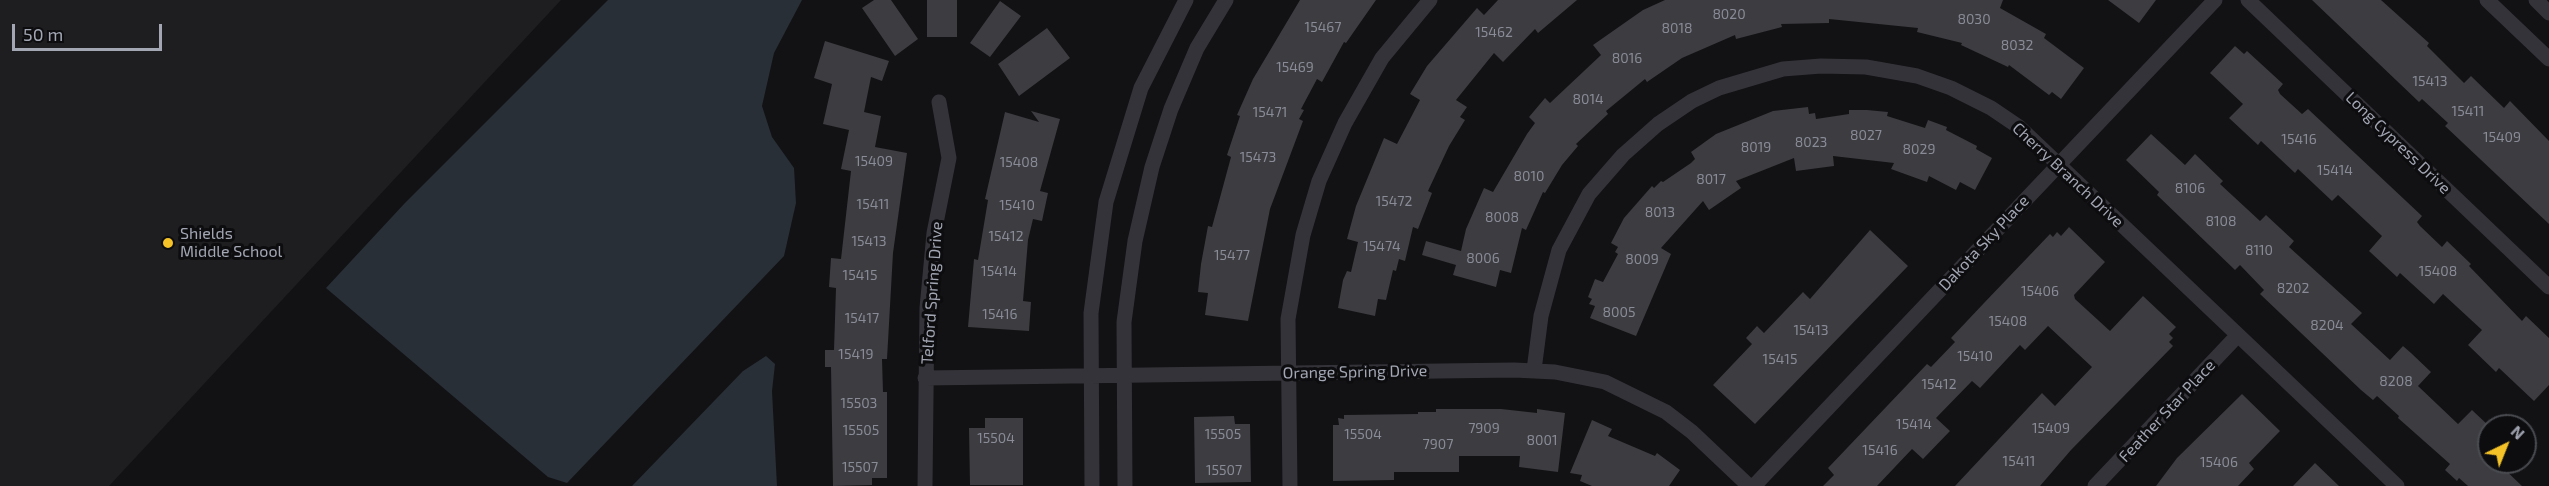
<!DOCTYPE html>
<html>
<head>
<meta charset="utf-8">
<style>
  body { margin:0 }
  #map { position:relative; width:2549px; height:486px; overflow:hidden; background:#121214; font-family:"Exo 2",sans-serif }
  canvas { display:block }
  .north { position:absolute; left:2477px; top:414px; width:60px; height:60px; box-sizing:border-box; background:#0d0d0f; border:2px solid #494b51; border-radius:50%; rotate:43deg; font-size:16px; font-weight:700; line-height:24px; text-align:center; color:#a3a7b4 }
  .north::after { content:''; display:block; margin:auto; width:21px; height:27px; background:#f5c328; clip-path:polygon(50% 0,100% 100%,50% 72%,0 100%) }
  .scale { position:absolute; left:12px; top:24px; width:150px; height:27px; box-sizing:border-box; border:3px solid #a3a7b4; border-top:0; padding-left:8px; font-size:18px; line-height:21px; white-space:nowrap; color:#a3a7b4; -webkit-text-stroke:4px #0d0d0f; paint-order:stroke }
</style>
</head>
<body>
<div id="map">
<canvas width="2549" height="486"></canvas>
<div class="north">N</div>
<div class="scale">50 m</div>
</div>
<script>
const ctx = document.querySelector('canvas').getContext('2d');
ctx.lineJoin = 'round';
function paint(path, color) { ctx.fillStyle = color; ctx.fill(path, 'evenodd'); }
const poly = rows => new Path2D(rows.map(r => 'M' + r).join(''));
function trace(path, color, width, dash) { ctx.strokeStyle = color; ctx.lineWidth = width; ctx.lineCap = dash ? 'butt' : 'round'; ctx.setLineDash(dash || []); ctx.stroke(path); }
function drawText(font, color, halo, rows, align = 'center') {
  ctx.font = font + ' "Exo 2",sans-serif'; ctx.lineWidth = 6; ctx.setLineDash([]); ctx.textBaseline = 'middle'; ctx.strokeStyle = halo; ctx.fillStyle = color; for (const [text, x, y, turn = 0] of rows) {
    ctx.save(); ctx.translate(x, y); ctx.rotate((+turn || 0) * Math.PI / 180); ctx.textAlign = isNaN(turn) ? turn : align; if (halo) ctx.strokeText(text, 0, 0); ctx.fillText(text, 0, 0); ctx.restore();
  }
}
const built = poly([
  [0,0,561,0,109,486,0,486]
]);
const water = poly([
  [608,0,802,0,774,53,762,106,772,137,794,168,796,203,784,256,567,483,548,477,326,288,404,204],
  [766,356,775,364,772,391,777,486,632,486,743,371]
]);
const building = poly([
  [874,0,891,0,918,39,895,56,862,8],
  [927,0,957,0,957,37,927,37],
  [1300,0,1376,0,1346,43,1344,42,1322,82,1317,79,1301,109,1304,110,1299,119,1303,121,1270,209,1248,321,1205,315,1208,293,1198,292,1201,264,1208,226,1212,227,1231,157,1227,155,1240,116,1237,115,1253,79],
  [1498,0,1577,0,1538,33,1535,29,1503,62,1494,53,1456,100,1467,107,1460,117,1465,120,1449,146,1428,191,1432,193,1418,229,1413,227,1405,261,1399,259,1396,271,1393,270,1386,300,1378,299,1375,316,1338,308,1343,280,1347,271,1351,272,1358,242,1347,239,1356,206,1384,138,1397,144,1420,100,1410,94,1427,66,1477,8,1484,15],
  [1665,0,2003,0,2000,8,2046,34,2044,38,2084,68,2061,99,2052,92,2049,95,2009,65,2008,67,1961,45,1962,43,1917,32,1918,28,1829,19,1829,23,1781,24,1782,27,1736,39,1735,35,1682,58,1647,82,1645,79,1606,111,1608,114,1576,144,1578,146,1562,165,1545,193,1543,192,1526,230,1522,228,1511,273,1500,270,1496,287,1453,275,1456,265,1422,255,1426,241,1461,251,1466,229,1484,188,1493,192,1527,134,1535,123,1529,117,1545,98,1550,103,1601,55,1593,45,1643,10],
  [2108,0,2156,0,2139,23],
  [2312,0,2381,0,2429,43,2427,46,2464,83,2471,76,2504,108,2510,101,2549,141,2549,224,2445,126,2448,123,2422,99,2419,102],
  [1000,1,1021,16,990,57,970,43],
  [1047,28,1070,58,1019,96,998,64],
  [825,41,889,61,882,81,871,77,864,112,881,116,875,147,907,153,893,253,887,359,882,359,883,392,887,392,887,478,872,478,872,485,833,486,831,367,825,367,825,350,834,350,836,288,829,287,831,258,841,259,851,171,841,169,849,130,823,124,832,84,814,78],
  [2235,46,2244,54,2247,51,2283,84,2278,90,2280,94,2302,114,2308,109,2422,216,2417,222,2420,226,2442,247,2447,241,2471,264,2469,266,2522,321,2526,316,2549,338,2549,385,2534,401,2499,368,2496,372,2468,345,2482,330,2443,294,2434,304,2400,273,2397,277,2369,251,2382,236,2338,195,2332,201,2298,169,2295,173,2261,141,2258,145,2229,118,2243,104,2210,73],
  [1808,107,1809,114,1815,113,1816,119,1849,114,1849,110,1867,110,1888,112,1887,116,1925,128,1928,120,1947,127,1946,130,1977,146,1976,149,1992,158,1975,190,1960,182,1956,190,1929,176,1927,182,1891,169,1894,163,1833,156,1834,166,1796,171,1794,158,1736,181,1741,188,1709,210,1703,201,1661,248,1671,254,1636,336,1590,318,1595,306,1589,304,1592,299,1588,297,1595,279,1603,282,1618,254,1615,252,1618,247,1611,243,1624,218,1652,186,1654,188,1661,181,1663,182,1691,163,1695,159,1691,152,1716,134,1773,111],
  [1031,111,1060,119,1040,191,1048,193,1042,221,1033,219,1028,240,1023,301,1031,302,1029,331,968,327,974,259,978,260,988,200,985,199,1005,112,1039,122],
  [2151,134,2185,165,2195,154,2223,181,2220,184,2260,221,2266,215,2294,241,2289,247,2362,313,2351,324,2390,360,2403,346,2411,353,2431,372,2418,386,2458,424,2472,410,2489,426,2489,462,2497,462,2522,486,2468,486,2459,478,2457,481,2445,470,2450,464,2398,418,2399,416,2377,396,2373,400,2361,390,2260,294,2264,290,2240,265,2235,270,2157,195,2159,192,2126,160],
  [2069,227,2105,262,2074,295,2075,299,2110,331,2143,296,2176,327,2169,334,2173,338,2169,342,2173,346,2071,450,2040,486,1955,486,2042,393,2055,406,2092,367,2048,326,2025,350,2020,345,1980,388,1972,381,1936,418,1950,431,1923,459,1912,449,1877,486,1823,486,1834,475,1828,468,1927,364,1931,367,1955,342,1951,338,1984,303,2050,234,2053,237,2057,232,2061,236],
  [1870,230,1908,266,1755,424,1713,385,1752,344,1746,338,1757,326,1764,333,1803,292,1810,299],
  [2242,394,2280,431,2249,463,2254,469,2238,486,2156,486,2177,458],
  [1436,409,1501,409,1537,413,1537,409,1565,413,1558,472,1519,467,1520,456,1459,456,1459,472,1394,472,1394,480,1333,481,1333,425,1339,425,1338,418,1344,419,1344,415,1418,414,1418,412,1436,412],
  [1234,416,1235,424,1250,424,1251,482,1195,483,1194,417],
  [985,418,1023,418,1023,485,970,485,969,428,985,428],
  [1592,420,1612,429,1608,436,1655,456,1657,453,1680,470,1669,486,1592,486,1580,481,1582,475,1570,473],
  [2315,463,2339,486,2293,486]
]);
const minor = poly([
  [2248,0,2549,287],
  [2487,0,2549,59],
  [2536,0,2549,13],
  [1534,370,1541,316,1559,250,1589,194,1623,155,1658,124,1692,101,1719,88,1783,69,1821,66,1866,67,1917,76,1951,88,1991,108,2019,127,2397,486],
  [925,378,1514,370,1555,372,1605,382,1666,412,1692,432,1749,486],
  [925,486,927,308,934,233,949,158,939,102],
  [1092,486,1091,313,1106,202,1141,88,1186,0],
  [1125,486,1124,322,1135,241,1152,167,1171,109,1197,48,1226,0],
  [1290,486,1288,319,1303,235,1319,181,1345,123,1382,58,1430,0],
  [1754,486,2215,0],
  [2095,486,2238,335]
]);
const markers = [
  [168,243,6,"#f5c328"]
];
const numberNames = [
  ["8020",1729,14],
  ["8030",1974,19],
  ["15467",1323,27],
  ["8018",1677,28],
  ["15462",1494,32],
  ["8032",2017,45],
  ["8016",1627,58],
  ["15469",1295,67],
  ["15413",2430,81],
  ["8014",1588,99],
  ["15411",2468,111],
  ["15471",1270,112],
  ["8027",1866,135],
  ["15409",2502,137],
  ["15416",2299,139],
  ["8023",1811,142],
  ["8019",1756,147],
  ["8029",1919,149],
  ["15473",1258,157],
  ["15409",874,161],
  ["15408",1019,162],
  ["15414",2335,170],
  ["8010",1529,176],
  ["8017",1711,179],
  ["8106",2190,188],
  ["15472",1394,201],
  ["15411",873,204],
  ["15410",1017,205],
  ["8013",1660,212],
  ["8008",1502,217],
  ["8108",2221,221],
  ["15412",1006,236],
  ["15413",869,241],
  ["15474",1382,246],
  ["8110",2259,250],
  ["15477",1232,255],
  ["8006",1483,258],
  ["8009",1642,259],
  ["15414",999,271],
  ["15408",2438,271],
  ["15415",860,275],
  ["8202",2293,288],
  ["15406",2040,291],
  ["8005",1619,312],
  ["15416",1000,314],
  ["15417",862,318],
  ["15408",2008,321],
  ["8204",2327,325],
  ["15413",1811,330],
  ["15419",856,354],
  ["15410",1975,356],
  ["15415",1780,359],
  ["8208",2396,381],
  ["15412",1939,384],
  ["15503",859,403],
  ["15414",1914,424],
  ["7909",1484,428],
  ["15409",2051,428],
  ["15505",861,430],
  ["15505",1223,434],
  ["15504",1363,434],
  ["15504",996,438],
  ["8001",1542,440],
  ["7907",1438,444],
  ["15416",1880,450],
  ["15411",2019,461],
  ["15406",2219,462],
  ["15507",860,467],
  ["15507",1224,470]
];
const streetNames = [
  ["Long Cypress Drive",2398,143,44],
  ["Cherry Branch Drive",2068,175,43],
  ["Dakota Sky Place",1984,243,-47],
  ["Telford Spring Drive",932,293,-86],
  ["Orange Spring Drive",1355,372,-1],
  ["Feather Star Place",2167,411,-47]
];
const poiNames = [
  ["Shields",180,234],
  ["Middle School",180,252]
];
paint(built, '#1e1e21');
paint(water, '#282f37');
paint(building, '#3c3c41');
trace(minor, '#333339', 15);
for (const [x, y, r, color] of markers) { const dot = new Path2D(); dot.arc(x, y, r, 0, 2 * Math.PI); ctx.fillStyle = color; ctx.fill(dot); trace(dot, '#0d0d0f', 2); }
drawText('14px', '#898c97', null, numberNames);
drawText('16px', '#a3a7b4', '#0d0d0f', streetNames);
drawText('16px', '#a3a7b4', '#0d0d0f', poiNames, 'left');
</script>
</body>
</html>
